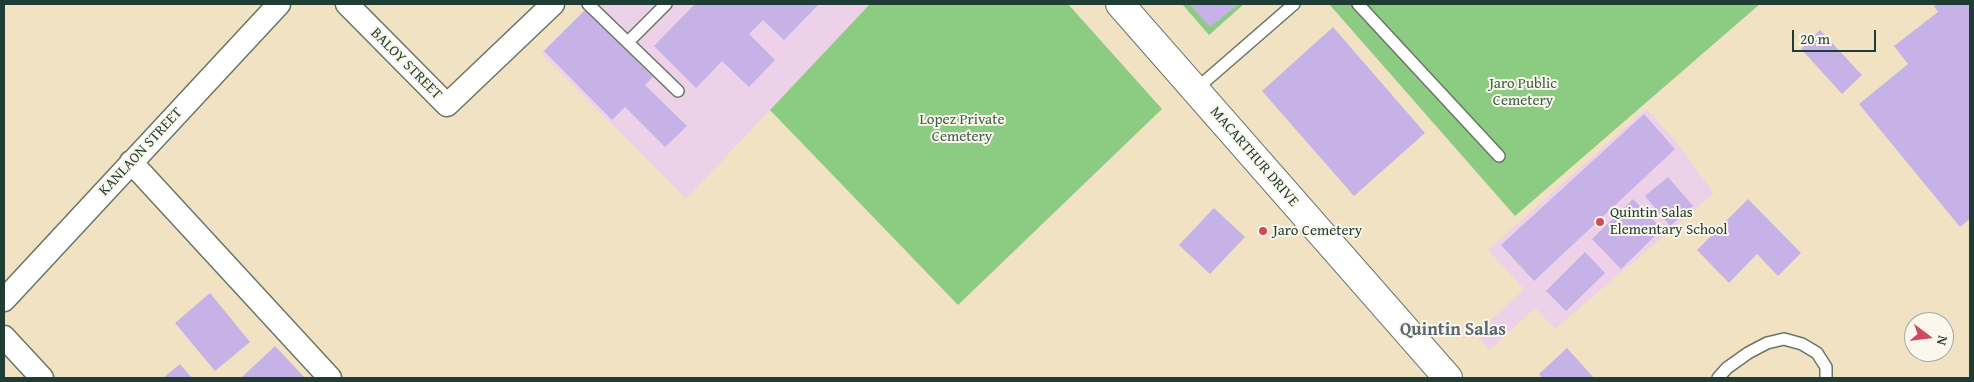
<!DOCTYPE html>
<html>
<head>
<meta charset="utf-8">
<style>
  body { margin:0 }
  #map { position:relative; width:1974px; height:382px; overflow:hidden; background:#f2e2c4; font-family:"Gentium Book Plus",serif }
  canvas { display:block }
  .frame { position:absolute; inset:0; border:5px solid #1f3d34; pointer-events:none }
  .north { position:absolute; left:1904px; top:312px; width:50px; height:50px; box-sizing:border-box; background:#fbf7ec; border:1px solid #a3ada2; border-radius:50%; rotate:105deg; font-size:14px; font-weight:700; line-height:20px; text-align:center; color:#1f3d34 }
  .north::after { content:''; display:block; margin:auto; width:18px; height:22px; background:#d1495b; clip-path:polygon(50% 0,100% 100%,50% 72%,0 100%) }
  .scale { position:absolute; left:1792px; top:30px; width:84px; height:22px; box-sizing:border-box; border:2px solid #1f3d34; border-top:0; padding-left:6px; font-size:15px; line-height:18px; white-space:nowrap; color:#1f3d34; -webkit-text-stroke:4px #fbf7ec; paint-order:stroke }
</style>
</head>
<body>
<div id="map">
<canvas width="1974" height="382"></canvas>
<div class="frame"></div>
<div class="north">N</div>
<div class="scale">20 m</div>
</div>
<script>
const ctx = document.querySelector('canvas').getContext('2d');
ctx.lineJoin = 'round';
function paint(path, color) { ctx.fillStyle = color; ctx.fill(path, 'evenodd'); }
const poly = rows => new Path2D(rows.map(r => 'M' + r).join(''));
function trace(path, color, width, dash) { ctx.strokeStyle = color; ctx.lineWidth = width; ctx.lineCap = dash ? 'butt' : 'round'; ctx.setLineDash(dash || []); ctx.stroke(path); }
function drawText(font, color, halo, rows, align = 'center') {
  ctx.font = font + ' "Gentium Book Plus",serif'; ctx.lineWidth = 4; ctx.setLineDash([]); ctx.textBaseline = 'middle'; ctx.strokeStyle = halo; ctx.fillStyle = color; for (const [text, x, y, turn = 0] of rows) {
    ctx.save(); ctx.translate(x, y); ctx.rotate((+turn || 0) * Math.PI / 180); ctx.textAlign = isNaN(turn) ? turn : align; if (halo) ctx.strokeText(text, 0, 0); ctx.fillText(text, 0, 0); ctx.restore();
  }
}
const built = poly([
  [592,4,870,4,686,199,541,53],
  [1646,109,1673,138,1714,193,1555,329,1535,308,1490,350,1476,334,1524,289,1488,250]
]);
const green = poly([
  [870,4,1068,4,1162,109,958,305,770,110],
  [1182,4,1244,4,1209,35],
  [1329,4,1760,4,1515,216]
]);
const building = poly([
  [695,4,819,4,784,40,763,20,749,34,775,60,749,87,722,61,696,88,654,46],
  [1189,4,1239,4,1210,27],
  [1937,4,1970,4,1970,219,1960,227,1859,104,1908,64,1894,46,1938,12,1934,6],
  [585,10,653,77,645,85,687,126,665,147,625,107,612,120,544,51],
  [1333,27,1425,133,1354,196,1262,91],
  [1820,30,1862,75,1842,94,1801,49],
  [1644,114,1675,149,1534,281,1501,245],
  [1668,177,1693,206,1670,226,1645,196],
  [1633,199,1662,229,1621,269,1592,239],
  [1748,199,1801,253,1778,276,1757,254,1729,283,1697,250],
  [1214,208,1245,237,1210,274,1179,245],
  [1585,252,1605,273,1566,311,1546,291],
  [210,293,250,342,215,371,175,323],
  [275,346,305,378,241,378],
  [1567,348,1594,378,1542,378,1539,374],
  [180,364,192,378,163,378]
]);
const lane = poly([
  [588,4,678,91],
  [1358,4,1499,156],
  [628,42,666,4],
  [1195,90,1294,4],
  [1718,378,1727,368,1748,353,1767,343,1784,339,1802,344,1817,353,1826,367,1826,378]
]);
const street = poly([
  [347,4,447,105,553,4],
  [131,162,330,378],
  [4,300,279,4],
  [4,337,42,378]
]);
const primary = poly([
  [1120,4,1448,378]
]);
const markers = [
  [1600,222,5,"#d1495b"],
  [1263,231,5,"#d1495b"]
];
const streetNames = [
  ["BALOY STREET",406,64,45],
  ["KANLAON STREET",141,152,-47],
  ["MACARTHUR DRIVE",1254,157,49]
];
const parkNames = [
  ["Jaro Public",1523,84],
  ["Cemetery",1523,101],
  ["Lopez Private",962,120],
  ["Cemetery",962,137]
];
const poiNames = [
  ["Quintin Salas",1610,213],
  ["Elementary School",1610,230],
  ["Jaro Cemetery",1273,231]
];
const quarterNames = [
  ["Quintin Salas",1453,330]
];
paint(built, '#edd1e9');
paint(green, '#8ccb82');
paint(building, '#c6b2e7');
trace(lane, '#697766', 14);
trace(street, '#697766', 25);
trace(primary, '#697766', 30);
trace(lane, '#fff', 11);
trace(street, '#fff', 22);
trace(primary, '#fff', 28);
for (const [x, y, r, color] of markers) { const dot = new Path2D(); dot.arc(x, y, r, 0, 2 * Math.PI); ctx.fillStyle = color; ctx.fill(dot); trace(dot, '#fbf7ec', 2); }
drawText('15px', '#1f3d34', '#fbf7ec', streetNames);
drawText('15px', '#3a6048', '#fbf7ec', parkNames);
drawText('15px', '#1f3d34', '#fbf7ec', poiNames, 'left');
drawText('bold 18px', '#596673', '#fbf7ec', quarterNames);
</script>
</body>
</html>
